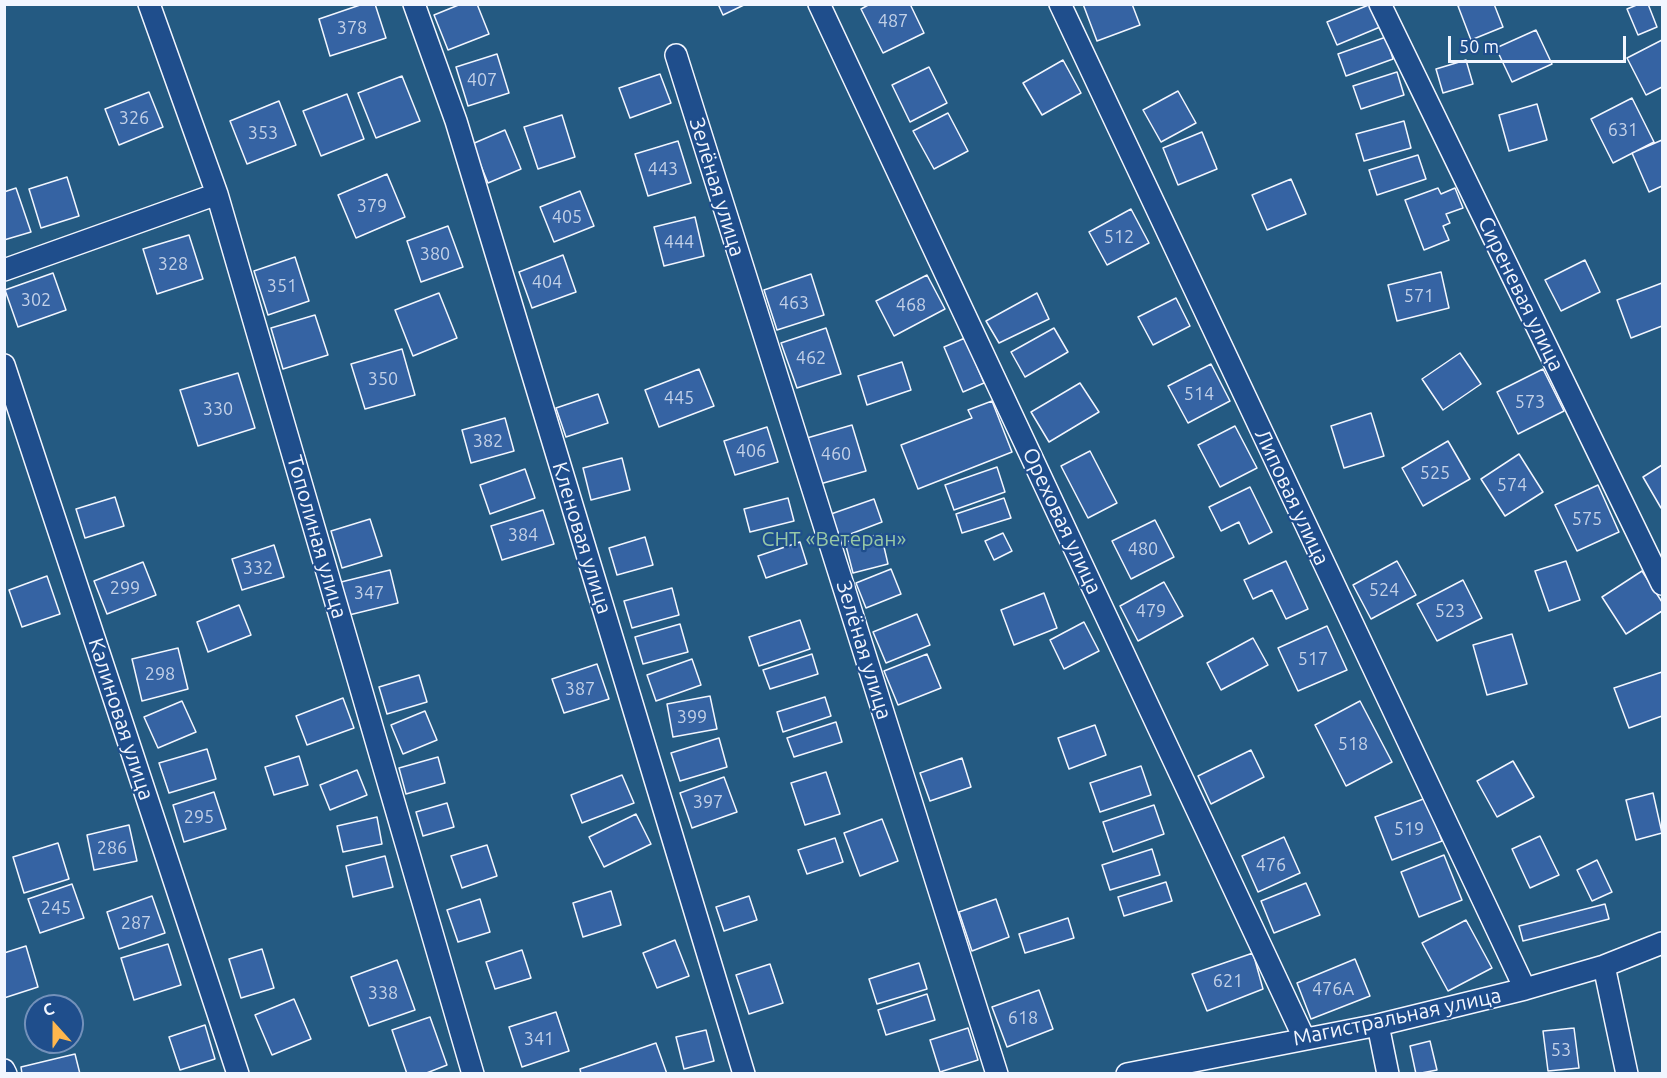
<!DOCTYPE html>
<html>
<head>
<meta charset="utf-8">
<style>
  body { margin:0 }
  #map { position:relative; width:1667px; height:1078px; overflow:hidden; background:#1f4e8c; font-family:Ubuntu,sans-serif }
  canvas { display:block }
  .frame { position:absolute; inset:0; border:6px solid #f2f6ff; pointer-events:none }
  .north { position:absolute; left:24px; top:994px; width:60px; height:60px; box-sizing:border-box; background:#1f4e8c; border:2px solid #7391ba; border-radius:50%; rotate:339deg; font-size:16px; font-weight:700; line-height:24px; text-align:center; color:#f2f6ff }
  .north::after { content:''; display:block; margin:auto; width:21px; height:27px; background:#ffb74d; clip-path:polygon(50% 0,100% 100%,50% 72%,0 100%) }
  .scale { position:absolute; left:1448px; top:36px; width:178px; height:27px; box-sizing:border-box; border:3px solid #f2f6ff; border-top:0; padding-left:8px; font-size:18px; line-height:21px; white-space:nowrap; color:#f2f6ff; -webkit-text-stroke:4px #1f4e8c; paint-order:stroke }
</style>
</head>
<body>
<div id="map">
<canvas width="1667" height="1078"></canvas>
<div class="frame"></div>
<div class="north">С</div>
<div class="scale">50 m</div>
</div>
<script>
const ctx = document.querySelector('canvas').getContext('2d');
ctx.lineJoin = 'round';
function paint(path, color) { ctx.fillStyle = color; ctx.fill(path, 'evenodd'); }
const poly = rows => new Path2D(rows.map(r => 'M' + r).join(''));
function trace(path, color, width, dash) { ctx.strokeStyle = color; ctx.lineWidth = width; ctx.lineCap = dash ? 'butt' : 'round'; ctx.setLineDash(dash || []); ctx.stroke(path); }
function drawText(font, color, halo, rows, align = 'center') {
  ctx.font = font + ' Ubuntu,sans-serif'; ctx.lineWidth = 4.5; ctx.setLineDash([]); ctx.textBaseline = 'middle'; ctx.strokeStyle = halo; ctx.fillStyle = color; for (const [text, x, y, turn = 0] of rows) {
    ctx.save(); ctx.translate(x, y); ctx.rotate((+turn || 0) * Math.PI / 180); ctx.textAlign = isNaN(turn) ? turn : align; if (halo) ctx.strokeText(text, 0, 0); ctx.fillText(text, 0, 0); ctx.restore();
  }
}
const green = poly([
  [5,5,1662,5,1662,1073,5,1074,5,5],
  [36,1006,72,1006,72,1042,36,1042,36,1006]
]);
const building = poly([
  [363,4,375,4,386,38,330,56,319,19,363,4],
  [461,4,477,4,489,34,448,50,434,15,461,4],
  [718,4,746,4,723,15,718,4],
  [870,4,910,4,924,33,883,53,861,9,870,4],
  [1083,4,1132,4,1140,25,1097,41,1083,4],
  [1371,4,1380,27,1337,45,1327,22,1371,4],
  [1463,4,1494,4,1503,27,1471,40,1458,6,1463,4],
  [1639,4,1648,4,1657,27,1638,35,1627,9,1639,4],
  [1536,30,1552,64,1512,82,1496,48,1536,30],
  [1386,37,1393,59,1346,76,1338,54,1386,37],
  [1662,40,1662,87,1646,95,1627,58,1662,40],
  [497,54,509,93,468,106,456,67,497,54],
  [1063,60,1081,93,1042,115,1023,83,1063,60],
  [1466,60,1473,84,1443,93,1436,69,1466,60],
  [929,67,947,103,910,122,892,85,929,67],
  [1397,72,1404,95,1361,109,1353,86,1397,72],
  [660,74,671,103,630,118,619,88,660,74],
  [402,76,420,121,376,138,358,93,402,76],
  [1178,91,1196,123,1161,142,1143,110,1178,91],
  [149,92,163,127,119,145,105,109,149,92],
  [347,94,364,139,321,156,303,111,347,94],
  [1632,98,1654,142,1613,163,1591,119,1632,98],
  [279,101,296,145,247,164,230,121,279,101],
  [1537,104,1547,140,1509,151,1499,115,1537,104],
  [948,113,968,151,934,169,913,131,948,113],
  [562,115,575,157,538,169,524,127,562,115],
  [1404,121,1411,148,1364,161,1356,134,1404,121],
  [505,130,521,169,488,183,472,144,505,130],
  [1202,132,1217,169,1178,185,1163,148,1202,132],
  [1662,140,1662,186,1649,192,1632,153,1662,140],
  [678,141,691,183,648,196,635,154,678,141],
  [1418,155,1426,179,1377,195,1369,170,1418,155],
  [387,174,405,217,356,238,338,195,387,174],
  [67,177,79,216,41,228,29,189,67,177],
  [1291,179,1306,214,1267,230,1252,195,1291,179],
  [16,188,31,232,4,240,4,192,16,188],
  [1438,188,1441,194,1455,188,1463,208,1446,214,1450,223,1443,226,1449,240,1424,250,1405,200,1438,188],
  [580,191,594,226,554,242,540,207,580,191],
  [1131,209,1149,243,1107,265,1089,232,1131,209],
  [695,217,704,256,664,266,654,227,695,217],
  [448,226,463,267,421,282,407,241,448,226],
  [189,235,203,279,157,294,143,249,189,235],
  [563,255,576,292,532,308,519,272,563,255],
  [295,257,309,301,268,315,254,271,295,257],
  [1585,260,1600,292,1561,311,1545,280,1585,260],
  [1441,272,1449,308,1397,321,1388,285,1441,272],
  [53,273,66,310,18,327,5,290,53,273],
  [811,274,824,315,777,330,764,290,811,274],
  [927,275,945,309,894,336,876,301,927,275],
  [1662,283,1662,326,1631,338,1617,300,1662,283],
  [439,293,457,338,413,356,395,310,439,293],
  [1037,293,1049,319,999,343,986,321,1037,293],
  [1176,298,1190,326,1153,345,1138,317,1176,298],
  [315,315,328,355,283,369,271,328,315,315],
  [826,328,841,374,797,388,781,343,826,328],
  [1054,328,1068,352,1025,377,1011,352,1054,328],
  [965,338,984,383,963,392,944,347,965,338],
  [402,349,415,395,365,409,351,364,402,349],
  [1460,353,1481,384,1443,410,1422,379,1460,353],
  [902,362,911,390,867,405,858,376,902,362],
  [1211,364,1230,401,1188,423,1168,386,1211,364],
  [699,369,714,406,659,427,645,390,699,369],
  [1543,369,1564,411,1518,434,1497,392,1543,369],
  [238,373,255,428,198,446,180,390,238,373],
  [1080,383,1099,412,1049,442,1031,412,1080,383],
  [598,394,608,423,566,437,556,408,598,394],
  [992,401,1012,452,918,489,901,445,972,418,968,410,992,401],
  [1371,413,1384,456,1344,468,1331,426,1371,413],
  [505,418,514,451,471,463,462,430,505,418],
  [852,425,866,471,820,484,807,438,852,425],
  [1235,426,1257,468,1220,487,1198,445,1235,426],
  [767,427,778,462,735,475,724,441,767,427],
  [1448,441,1470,479,1423,506,1402,468,1448,441],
  [1090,451,1117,503,1088,518,1061,466,1090,451],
  [1519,454,1543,492,1505,516,1481,479,1519,454],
  [622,458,630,490,591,500,583,468,622,458],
  [1662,465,1662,507,1661,508,1643,477,1662,465],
  [997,467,1005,492,954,510,945,485,997,467],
  [525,469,535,498,490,514,480,485,525,469],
  [1598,485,1619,532,1577,551,1555,505,1598,485],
  [1250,487,1272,532,1249,544,1239,522,1221,531,1209,507,1250,487],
  [115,497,124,526,85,538,76,509,115,497],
  [788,498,794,521,750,532,744,509,788,498],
  [1004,498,1011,518,962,533,956,514,1004,498],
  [874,499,882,522,840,538,831,514,874,499],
  [543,510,554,544,502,560,491,526,543,510],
  [370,519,382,556,342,568,331,531,370,519],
  [1155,520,1174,557,1131,579,1112,541,1155,520],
  [1003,533,1012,551,994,560,985,541,1003,533],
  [881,534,888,564,853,573,845,542,881,534],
  [645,537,653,565,617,575,609,548,645,537],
  [800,542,807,564,766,578,758,556,800,542],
  [274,545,284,577,242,590,232,559,274,545],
  [1286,561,1308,609,1286,619,1272,590,1253,599,1244,580,1286,561],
  [1397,561,1416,595,1371,619,1353,585,1397,561],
  [1566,561,1580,600,1549,611,1535,571,1566,561],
  [143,562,156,595,107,614,94,581,143,562],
  [891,569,901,594,866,608,856,583,891,569],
  [390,570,398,603,349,615,341,582,390,570],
  [1642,571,1662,602,1662,611,1626,634,1602,597,1642,571],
  [47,576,60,614,22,627,9,590,47,576],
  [1463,580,1482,618,1437,641,1417,604,1463,580],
  [1164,582,1183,616,1138,641,1120,606,1164,582],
  [672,588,679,615,632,628,624,601,672,588],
  [1044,593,1057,628,1014,645,1001,610,1044,593],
  [239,605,251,635,208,652,197,622,239,605],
  [917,614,930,645,886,663,873,632,917,614],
  [800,620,810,649,759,666,749,637,800,620],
  [1084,622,1099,651,1064,669,1050,640,1084,622],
  [680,624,688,652,643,664,635,637,680,624],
  [1327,626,1347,670,1298,691,1278,648,1327,626],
  [1512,634,1527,684,1487,695,1473,645,1512,634],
  [1253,638,1268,665,1221,690,1207,663,1253,638],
  [178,648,188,689,142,701,132,659,178,648],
  [812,654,818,674,770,689,763,670,812,654],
  [927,654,941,688,898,705,884,671,927,654],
  [692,659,701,685,656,701,647,675,692,659],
  [597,664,609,699,564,713,552,679,597,664],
  [1662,672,1662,716,1629,728,1614,688,1662,672],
  [419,675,427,702,387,714,379,687,419,675],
  [710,696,717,729,673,737,667,704,710,696],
  [825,697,831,716,783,732,777,712,825,697],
  [343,698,354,728,307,745,296,716,343,698],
  [182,701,196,732,158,748,144,717,182,701],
  [1360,701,1392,762,1346,786,1315,725,1360,701],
  [425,711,437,740,403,754,391,725,425,711],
  [836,722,842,742,794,757,787,738,836,722],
  [1095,725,1106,755,1069,769,1058,738,1095,725],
  [719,738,727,767,680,781,671,753,719,738],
  [207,749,216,779,169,793,159,763,207,749],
  [1251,750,1264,777,1211,804,1198,776,1251,750],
  [299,756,308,785,274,795,265,767,299,756],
  [438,757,445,783,406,794,399,768,438,757],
  [962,758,971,787,930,801,920,773,962,758],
  [1513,761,1534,797,1497,817,1477,781,1513,761],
  [1141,766,1151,795,1100,812,1090,783,1141,766],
  [357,770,367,795,330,810,320,785,357,770],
  [826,772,840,814,805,825,791,783,826,772],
  [622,775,634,803,582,823,571,795,622,775],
  [724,777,737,812,692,828,680,793,724,777],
  [214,792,226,829,184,842,173,805,214,792],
  [1653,793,1662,833,1636,840,1626,800,1653,793],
  [1426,798,1442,841,1392,860,1375,817,1426,798],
  [447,803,454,827,423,836,416,812,447,803],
  [1154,805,1164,834,1113,852,1103,822,1154,805],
  [636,814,651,844,604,867,589,837,636,814],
  [377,817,382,844,343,852,337,826,377,817],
  [882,819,898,861,860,876,844,833,882,819],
  [129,825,137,861,94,870,87,835,129,825],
  [1540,836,1559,875,1530,888,1512,849,1540,836],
  [1284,837,1300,873,1258,892,1242,856,1284,837],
  [835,838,843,862,807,874,798,850,835,838],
  [58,843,69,879,24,893,13,857,58,843],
  [487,845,497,876,462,888,451,856,487,845],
  [1152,849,1160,875,1110,890,1102,865,1152,849],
  [1444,855,1462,900,1419,917,1401,872,1444,855],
  [385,856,393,887,353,897,346,866,385,856],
  [1597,860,1612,892,1592,901,1577,870,1597,860],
  [1166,882,1172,901,1124,916,1118,897,1166,882],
  [1306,883,1320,915,1274,933,1261,901,1306,883],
  [72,884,84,918,40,933,28,899,72,884],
  [611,891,621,925,583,937,573,903,611,891],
  [152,896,165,933,119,949,107,912,152,896],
  [749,896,757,920,724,931,716,907,749,896],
  [480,899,490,932,458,942,447,910,480,899],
  [996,899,1009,937,972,951,959,912,996,899],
  [1605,904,1609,919,1523,941,1519,926,1605,904],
  [1068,918,1074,938,1025,953,1019,934,1068,918],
  [1466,920,1492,968,1448,991,1422,943,1466,920],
  [675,940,689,976,657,988,643,953,675,940],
  [168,944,181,985,134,1000,121,958,168,944],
  [26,946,38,987,4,998,4,953,26,946],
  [262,949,274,988,241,998,229,959,262,949],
  [522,950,531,978,495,989,486,962,522,950],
  [1253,953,1263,989,1207,1011,1192,974,1253,953],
  [1355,959,1370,996,1311,1019,1297,983,1355,959],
  [397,960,415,1010,369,1026,351,977,397,960],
  [919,963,927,989,877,1004,869,979,919,963],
  [770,964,783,1003,749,1014,736,975,770,964],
  [1039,990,1053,1029,1007,1047,992,1007,1039,990],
  [927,994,935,1020,886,1035,878,1010,927,994],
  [294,999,311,1039,272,1055,255,1015,294,999],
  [556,1012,569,1051,522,1067,509,1027,556,1012],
  [430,1017,447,1065,424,1074,407,1074,392,1030,430,1017],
  [205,1025,215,1059,180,1070,169,1037,205,1025],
  [968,1028,978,1060,940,1072,930,1040,968,1028],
  [1574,1028,1579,1068,1548,1071,1543,1031,1574,1028],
  [706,1030,714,1061,684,1069,676,1037,706,1030],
  [1430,1041,1437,1070,1416,1074,1410,1046,1430,1041],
  [656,1043,667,1074,581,1074,580,1069,656,1043],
  [75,1054,80,1074,22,1074,21,1067,75,1054]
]);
const street = poly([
  [149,4,217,194,473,1074],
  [414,4,456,121,744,1074],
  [819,4,1304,1038],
  [1060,4,1525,989],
  [1380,4,1662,584],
  [676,55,997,1074],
  [4,270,217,194],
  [4,365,238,1074],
  [1604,966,1627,1074],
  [1378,1025,1388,1074],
  [4,1070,6,1074],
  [1127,1074,1378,1025,1525,989,1604,966,1662,943]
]);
const numberNames = [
  ["487",893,21],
  ["378",352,28],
  ["407",482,80],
  ["326",134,118],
  ["631",1623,130],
  ["353",263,133],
  ["443",663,169],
  ["379",372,206],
  ["405",567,217],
  ["512",1119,237],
  ["444",679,242],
  ["380",435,254],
  ["328",173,264],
  ["404",547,282],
  ["351",282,286],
  ["571",1419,296],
  ["302",36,300],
  ["463",794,303],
  ["468",911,305],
  ["462",811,358],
  ["350",383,379],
  ["514",1199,394],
  ["445",679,398],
  ["573",1530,402],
  ["330",218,409],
  ["382",488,441],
  ["406",751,451],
  ["460",836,454],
  ["525",1435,473],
  ["574",1512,485],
  ["575",1587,519],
  ["384",523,535],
  ["480",1143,549],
  ["332",258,568],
  ["299",125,588],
  ["524",1384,590],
  ["347",369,593],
  ["479",1151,611],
  ["523",1450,611],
  ["517",1313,659],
  ["298",160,674],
  ["387",580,689],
  ["399",692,717],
  ["518",1353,744],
  ["397",708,802],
  ["295",199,817],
  ["519",1409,829],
  ["286",112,848],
  ["476",1271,865],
  ["245",56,908],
  ["287",136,923],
  ["621",1228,981],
  ["476А",1333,989],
  ["338",383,993],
  ["618",1023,1018],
  ["341",539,1039],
  ["53",1561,1050]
];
const streetNames = [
  ["Зелёная улица",717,187,73],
  ["Сиреневая улица",1521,294,64],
  ["Липовая улица",1292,497,65],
  ["Ореховая улица",1062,521,65],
  ["Тополиная улица",317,537,74],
  ["Кленовая улица",582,538,73],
  ["Зелёная улица",864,650,73],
  ["Калиновая улица",121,719,72],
  ["Магистральная улица",1397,1017,-12]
];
const parkNames = [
  ["СНТ «Ветеран»",834,539]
];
paint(green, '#245a82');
trace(green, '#a8bbd7', 1.5);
paint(building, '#3563a3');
trace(building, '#f2f6ff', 1.5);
trace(street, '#f2f6ff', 24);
trace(street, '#1f4e8c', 21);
drawText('18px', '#c3d1e8', null, numberNames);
drawText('21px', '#f2f6ff', '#1f4e8c', streetNames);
drawText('21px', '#97c8a6', '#1f4e8c', parkNames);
</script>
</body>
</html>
